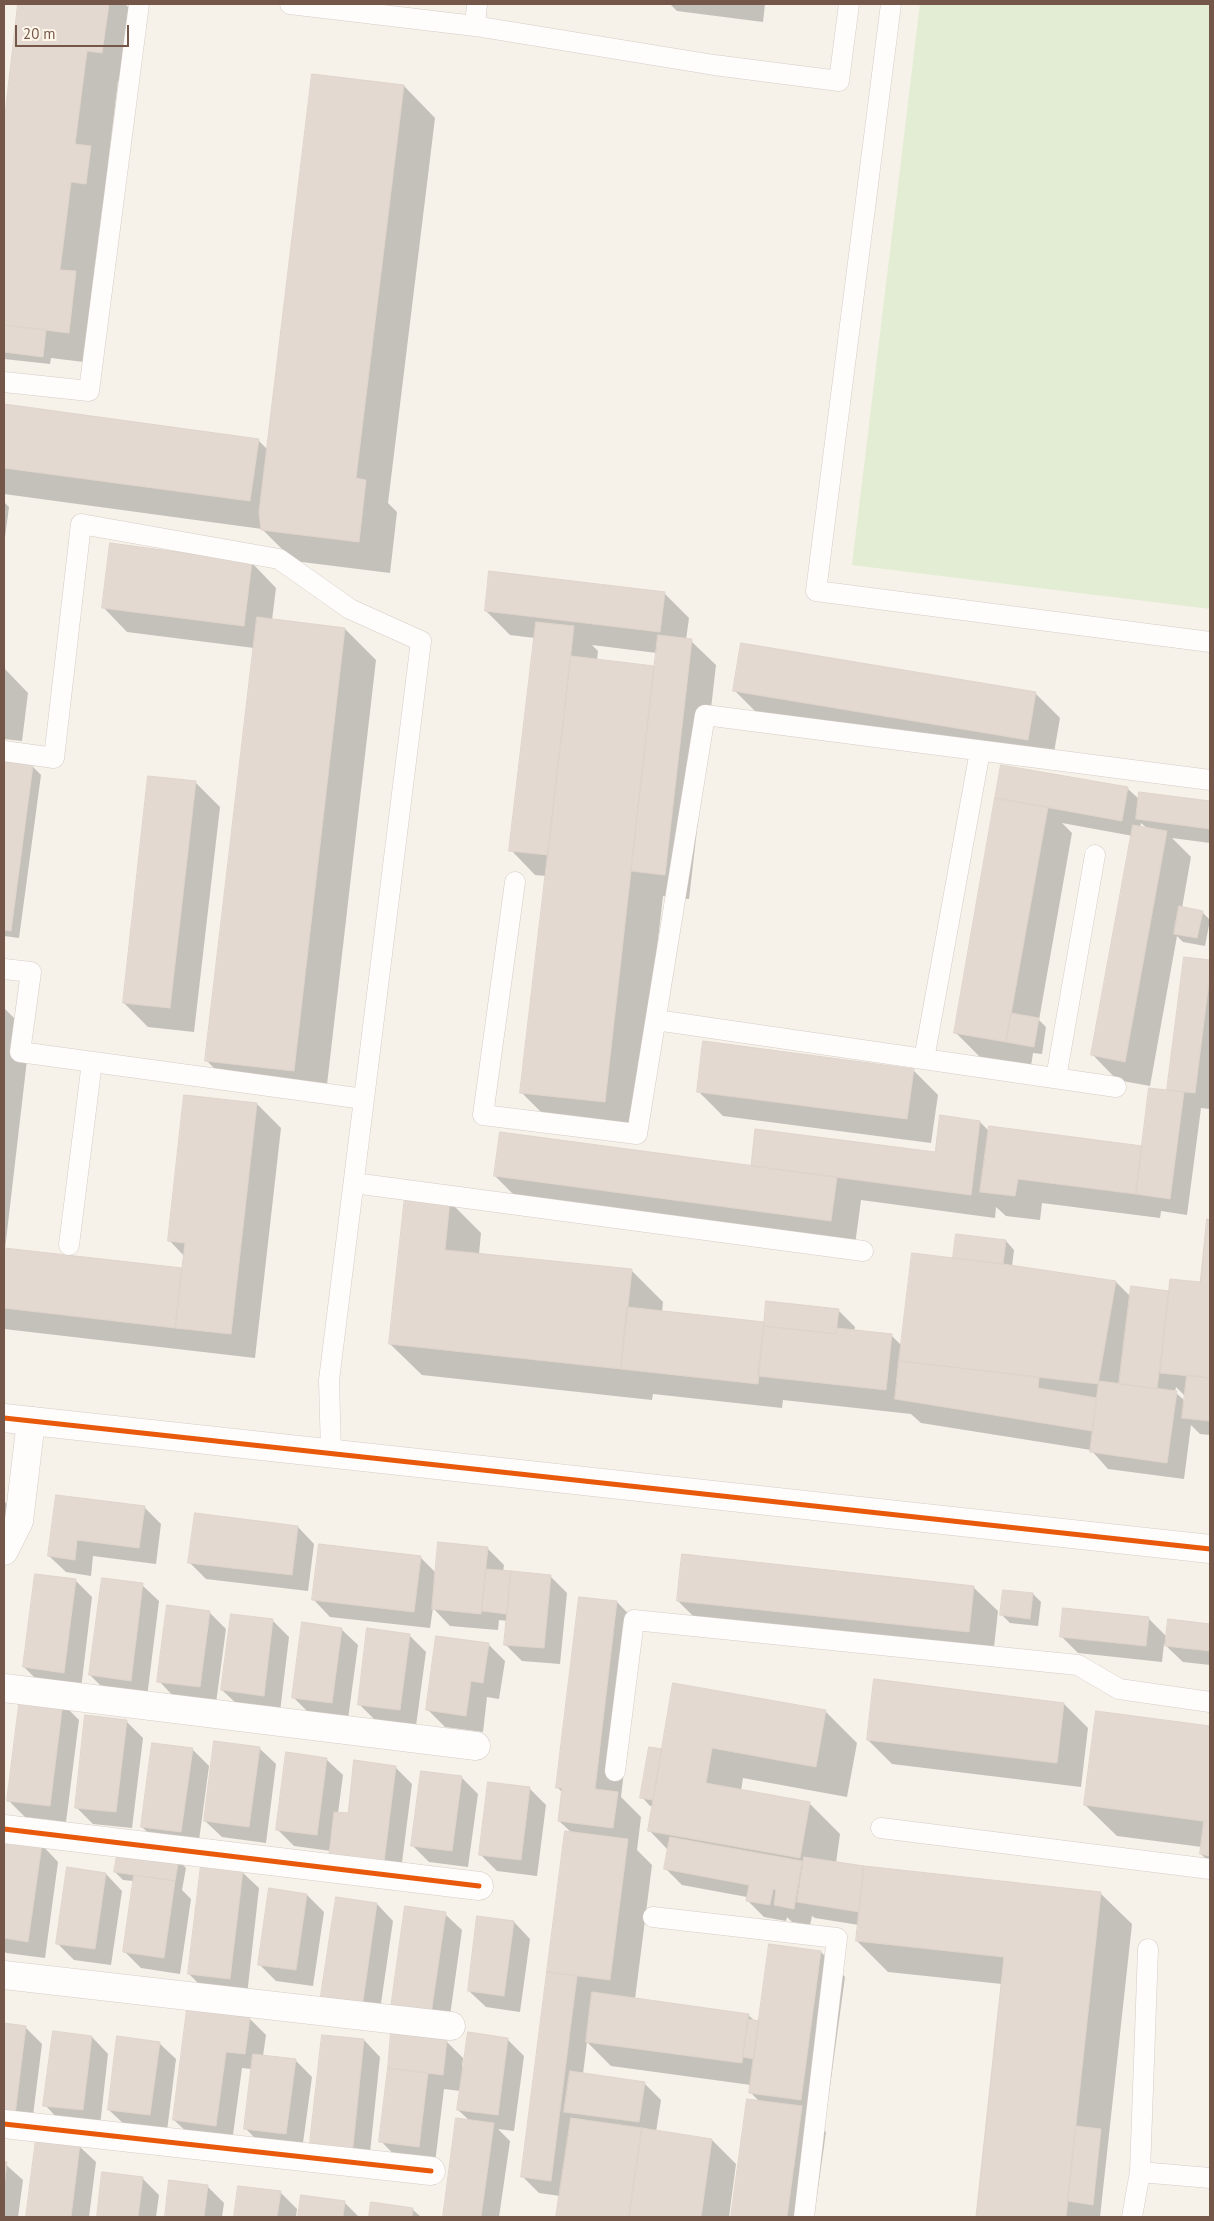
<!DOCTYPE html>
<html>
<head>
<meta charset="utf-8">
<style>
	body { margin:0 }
	#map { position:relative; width:1214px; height:2221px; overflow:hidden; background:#f6f1e9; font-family:"PT Sans",sans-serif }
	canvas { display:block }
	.frame { position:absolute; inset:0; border:5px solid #755749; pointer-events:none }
	.scale { position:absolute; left:15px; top:25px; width:114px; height:22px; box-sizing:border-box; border:2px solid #755749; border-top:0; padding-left:6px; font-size:15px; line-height:18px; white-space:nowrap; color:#755749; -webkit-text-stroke:4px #fff6ea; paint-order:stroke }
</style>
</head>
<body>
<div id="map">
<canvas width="1214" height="2221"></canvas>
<div class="frame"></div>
<div class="scale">20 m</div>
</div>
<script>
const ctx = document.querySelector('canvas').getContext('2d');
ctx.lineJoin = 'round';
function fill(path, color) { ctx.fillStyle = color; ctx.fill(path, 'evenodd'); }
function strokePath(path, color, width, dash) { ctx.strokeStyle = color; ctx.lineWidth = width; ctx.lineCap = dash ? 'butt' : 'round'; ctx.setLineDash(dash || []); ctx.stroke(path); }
fill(new Path2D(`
	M 920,4 L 1210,4 L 1210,609 L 852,565 Z`), '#e3edd4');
fill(new Path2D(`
	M 19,4 L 125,4 L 141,20 L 134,84 L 118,81 L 108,164 L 122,178 L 117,214 L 102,212 L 92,289 L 100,364 L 51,358 L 50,364 L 4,359 L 4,135 Z
	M 670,4 L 765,4 L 763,22 L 677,11 Z
	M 404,86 L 435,118 L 388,503 L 397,512 L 390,573 L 294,561 L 262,529 L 4,494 L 4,406 L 258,440 L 268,450 Z
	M 4,502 L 9,507 L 4,545 Z
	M 252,563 L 276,588 L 272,620 L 345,629 L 376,660 L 325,1102 L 238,1092 L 207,1061 L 254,648 L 127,632 L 103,607 Z
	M 664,593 L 689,618 L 686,640 L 691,641 L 716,665 L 689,899 L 663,896 L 636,1133 L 553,1124 L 522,1093 L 547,876 L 535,875 L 511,850 L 535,638 L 510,635 L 486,611 ZM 592,645 L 657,653 L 655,667 L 597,660 L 598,651 Z
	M 4,668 L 28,693 L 22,741 L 4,739 Z
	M 735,691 L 1036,694 L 1060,718 L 1052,764 L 759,715 Z
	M 4,763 L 33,767 L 41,775 L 19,938 L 4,936 Z
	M 1002,767 L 1128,789 L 1140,800 L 1140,793 L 1210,802 L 1210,843 L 1172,838 L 1191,857 L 1182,908 L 1202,912 L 1210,920 L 1205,946 L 1183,942 L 1177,936 L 1150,1086 L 1117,1080 L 1093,1055 L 1133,836 L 1062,823 L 1072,833 L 1039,1020 L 1046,1027 L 1042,1054 L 1033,1053 L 1031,1066 L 980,1057 L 955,1032 ZM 1141,823 L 1148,829 L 1140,828 Z
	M 195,782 L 220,807 L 194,1032 L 148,1027 L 124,1003 Z
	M 1185,958 L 1210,961 L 1210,1109 L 1201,1108 L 1187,1215 L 1161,1211 L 1160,1218 L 1042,1203 L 1040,1220 L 1006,1216 L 996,1207 L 995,1218 L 861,1200 L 855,1245 L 520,1201 L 495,1176 L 752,1167 L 936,1154 L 980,1122 L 989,1131 L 1143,1147 L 1168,1091 Z
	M 4,1008 L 30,1034 L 5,1249 L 183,1270 L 184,1256 L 169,1240 L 257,1104 L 281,1128 L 255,1358 L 4,1329 Z
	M 913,1070 L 938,1095 L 931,1143 L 723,1116 L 698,1091 Z
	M 450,1202 L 481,1233 L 479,1254 L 631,1270 L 663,1302 L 662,1312 L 765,1323 L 838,1310 L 855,1327 L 854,1331 L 891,1335 L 902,1346 L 954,1260 L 1006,1241 L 1014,1250 L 1012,1266 L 1116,1282 L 1131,1297 L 1170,1292 L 1201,1284 L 1208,1221 L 1210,1221 L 1210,1435 L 1200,1434 L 1191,1425 L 1184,1479 L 1108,1469 L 1091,1450 L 921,1423 L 911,1414 L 783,1400 L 782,1408 L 653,1394 L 652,1400 L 422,1375 L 390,1344 ZM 1176,1387 L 1186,1397 L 1185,1401 L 1175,1392 Z
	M 57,1496 L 144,1507 L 161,1524 L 156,1564 L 93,1556 L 91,1576 L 66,1572 L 49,1556 Z
	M 4,1501 L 12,1509 L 4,1551 Z
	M 298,1527 L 314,1544 L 308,1591 L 206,1579 L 189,1562 Z
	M 487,1548 L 504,1565 L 503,1572 L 550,1576 L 567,1593 L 560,1664 L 522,1661 L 505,1644 L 508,1621 L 499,1620 L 498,1630 L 450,1626 L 433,1608 L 430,1628 L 330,1617 L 314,1600 L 420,1557 L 436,1573 Z
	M 75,1580 L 92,1597 L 81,1689 L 41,1684 L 24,1667 Z
	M 142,1585 L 159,1601 L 147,1697 L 107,1692 L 90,1675 Z
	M 973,1587 L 998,1611 L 993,1656 L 702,1625 L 678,1601 Z
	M 1033,1594 L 1041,1602 L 1038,1626 L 1010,1623 L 1002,1615 Z
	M 617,1602 L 641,1627 L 621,1797 L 641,1817 L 637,1850 L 652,1865 L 635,1999 L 748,2015 L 755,2021 L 760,2022 L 821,1952 L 845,1977 L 825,2123 L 815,2122 L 826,2132 L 814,2217 L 733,2217 L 749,2101 L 760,2102 L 750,2092 L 751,2085 L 611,2066 L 587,2042 L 583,2074 L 644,2083 L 661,2100 L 656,2132 L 712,2140 L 736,2164 L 729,2217 L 557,2217 L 560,2196 L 539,2193 L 523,2177 L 566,1833 L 572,1833 L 559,1821 L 562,1792 L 557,1787 Z
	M 209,1612 L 226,1629 L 216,1703 L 175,1698 L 159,1681 Z
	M 1148,1618 L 1167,1637 L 1169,1621 L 1210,1625 L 1210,1665 L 1183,1662 L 1164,1644 L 1162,1662 L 1078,1653 L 1061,1636 Z
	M 273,1621 L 289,1637 L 280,1712 L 239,1706 L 222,1690 Z
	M 341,1629 L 358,1645 L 348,1719 L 310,1714 L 293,1697 Z
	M 409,1635 L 426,1652 L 416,1726 L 376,1721 L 359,1704 Z
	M 488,1644 L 505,1661 L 499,1699 L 487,1697 L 483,1732 L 445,1727 L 428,1710 Z
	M 62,1703 L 79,1720 L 66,1822 L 25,1817 L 8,1800 Z
	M 1064,1704 L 1088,1728 L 1081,1787 L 892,1764 L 868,1740 Z
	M 826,1712 L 857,1743 L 847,1797 L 743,1778 L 741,1791 L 809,1803 L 840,1834 L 836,1863 L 865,1869 L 1100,1893 L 1132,1924 L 1100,2217 L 977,2217 L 1002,1984 L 888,1972 L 857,1941 L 859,1925 L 815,1918 L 812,1916 L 810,1925 L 792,1922 L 787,1917 L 786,1921 L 764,1917 L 747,1900 L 747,1897 L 682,1885 L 665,1868 L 668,1850 L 649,1830 L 653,1806 L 650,1806 L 642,1797 L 663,1751 Z
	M 1097,1713 L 1210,1728 L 1210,1863 L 1201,1854 L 1202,1847 L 1117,1836 L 1085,1805 Z
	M 126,1721 L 143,1738 L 132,1828 L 93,1824 L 76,1807 Z
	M 259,1748 L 276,1764 L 266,1843 L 222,1837 L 205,1821 Z
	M 192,1749 L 209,1766 L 198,1848 L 159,1843 L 142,1827 Z
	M 326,1759 L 343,1775 L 338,1813 L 349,1814 L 395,1767 L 412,1784 L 399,1886 L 331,1851 L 294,1846 L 278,1830 Z
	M 461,1777 L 478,1794 L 468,1867 L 429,1862 L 412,1845 Z
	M 529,1788 L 546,1805 L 537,1876 L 497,1871 L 480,1854 Z
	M 4,1840 L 42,1845 L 58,1862 L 45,1958 L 6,1953 L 4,1950 Z
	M 178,1860 L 186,1868 L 182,1890 L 191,1899 L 180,1974 L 141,1968 L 124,1951 L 134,1881 L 123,1880 L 115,1872 Z
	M 242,1872 L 259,1888 L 247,1995 L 206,1991 L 189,1974 Z
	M 106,1874 L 122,1891 L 111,1965 L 74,1960 L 57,1943 Z
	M 271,1890 L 307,1895 L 324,1912 L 313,1986 L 276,1981 L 260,1965 Z
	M 377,1904 L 393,1921 L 378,2024 L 338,2018 Z
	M 445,1914 L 462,1930 L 448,2030 L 392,2008 Z
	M 514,1922 L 530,1939 L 520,2012 L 486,2007 L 469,1991 Z
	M 249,2018 L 266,2035 L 263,2056 L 295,2060 L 312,2077 L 302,2150 L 262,2145 L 245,2128 L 252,2069 L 242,2068 L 232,2142 L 191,2136 L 174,2120 Z
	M 4,2024 L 25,2027 L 42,2044 L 30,2139 L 4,2136 Z
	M 92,2037 L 108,2054 L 100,2126 L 61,2122 L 45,2105 Z
	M 507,2039 L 524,2056 L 514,2131 L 498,2129 L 510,2141 L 499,2217 L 444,2217 L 457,2119 L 470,2121 L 458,2110 L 461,2091 L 444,2089 L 435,2163 L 397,2158 L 381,2141 L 446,2041 L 463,2058 L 462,2067 L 464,2068 Z
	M 364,2040 L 380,2057 L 368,2172 L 327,2168 Z
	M 159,2043 L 176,2059 L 167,2131 L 126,2126 L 109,2110 Z
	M 37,2141 L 79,2146 L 96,2162 L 89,2217 L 28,2217 Z
	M 4,2163 L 23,2180 L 18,2217 L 4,2217 Z
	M 103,2173 L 142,2178 L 159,2195 L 156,2217 L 98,2217 Z
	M 170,2181 L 207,2186 L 224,2203 L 222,2217 L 166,2217 Z
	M 239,2187 L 280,2192 L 297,2209 L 296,2217 L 236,2217 Z
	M 302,2197 L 344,2202 L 359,2217 L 300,2217 Z
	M 372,2204 L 412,2209 L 421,2217 L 370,2217 Z`), '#0003');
const building = new Path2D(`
	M 18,4 L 109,4 L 102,53 L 87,51 L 75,144 L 91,146 L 86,184 L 71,182 L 60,270 L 76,271 L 69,333 L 4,325 L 4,124 Z
	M 312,74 L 404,85 L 356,478 L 366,480 L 359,542 L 261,530 L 259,513 Z
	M 4,325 L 46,330 L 43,357 L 4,352 Z
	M 4,404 L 259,439 L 250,501 L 4,468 Z
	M 110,543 L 252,562 L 244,626 L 102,608 Z
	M 489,571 L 665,592 L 660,632 L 485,611 Z
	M 257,617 L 345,628 L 294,1071 L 205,1061 Z
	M 536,622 L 574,626 L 548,855 L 509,851 Z
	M 658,635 L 692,639 L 665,875 L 631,871 Z
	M 741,643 L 1036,692 L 1028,740 L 733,691 Z
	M 571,656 L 654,666 L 605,1102 L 520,1093 Z
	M 4,762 L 33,765 L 11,931 L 4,930 Z
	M 1001,765 L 1128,787 L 1122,821 L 995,798 Z
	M 148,776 L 196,781 L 170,1008 L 123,1003 Z
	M 1139,792 L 1210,801 L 1210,829 L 1136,819 Z
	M 995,798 L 1048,807 L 1006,1042 L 954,1033 Z
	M 1133,825 L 1167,831 L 1125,1062 L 1091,1055 Z
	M 1179,906 L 1203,911 L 1197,938 L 1174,934 Z
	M 1184,957 L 1210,960 L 1210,974 L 1195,1093 L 1167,1090 Z
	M 1011,1013 L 1039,1018 L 1034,1047 L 1006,1042 Z
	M 703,1041 L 914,1069 L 907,1119 L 697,1092 Z
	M 1149,1088 L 1184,1092 L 1170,1199 L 1136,1194 Z
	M 184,1095 L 257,1103 L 231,1334 L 175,1328 L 185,1243 L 168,1241 Z
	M 940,1115 L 980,1121 L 971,1195 L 751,1166 L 755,1129 L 935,1152 Z
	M 989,1126 L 1142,1146 L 1136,1194 L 1018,1179 L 1015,1196 L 980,1192 Z
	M 500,1132 L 837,1177 L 831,1221 L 494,1176 Z
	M 405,1196 L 450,1200 L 445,1250 L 632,1269 L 621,1369 L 389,1344 Z
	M 1207,1219 L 1210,1220 L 1210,1378 L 1160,1373 L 1170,1279 L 1200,1282 Z
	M 956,1234 L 1006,1240 L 1003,1264 L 953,1258 Z
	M 4,1248 L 182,1268 L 175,1328 L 4,1308 Z
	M 912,1253 L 1003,1264 L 1116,1281 L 1098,1384 L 899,1361 Z
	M 1131,1286 L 1169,1291 L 1157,1389 L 1119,1384 Z
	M 766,1301 L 839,1309 L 836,1334 L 764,1326 Z
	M 627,1307 L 764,1322 L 758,1384 L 621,1369 Z
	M 764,1326 L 836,1334 L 837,1328 L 892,1334 L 886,1390 L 758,1376 Z
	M 899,1361 L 1039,1377 L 1038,1388 L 1097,1398 L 1092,1431 L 895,1399 Z
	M 1187,1375 L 1210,1378 L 1210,1421 L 1182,1418 Z
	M 1099,1381 L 1177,1391 L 1167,1463 L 1090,1452 Z
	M 56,1495 L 145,1506 L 139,1548 L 77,1540 L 75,1560 L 48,1556 Z
	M 195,1513 L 298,1526 L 292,1575 L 188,1563 Z
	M 438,1542 L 488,1547 L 481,1614 L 432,1609 Z
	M 319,1544 L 421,1556 L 414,1612 L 312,1600 Z
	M 682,1554 L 974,1586 L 969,1632 L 677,1601 Z
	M 486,1569 L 511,1571 L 507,1614 L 482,1611 Z
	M 511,1571 L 551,1575 L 544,1648 L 504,1645 Z
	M 35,1574 L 76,1579 L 64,1673 L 23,1667 Z
	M 102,1578 L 143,1583 L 131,1681 L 89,1675 Z
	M 1003,1590 L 1033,1593 L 1030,1619 L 1000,1615 Z
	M 579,1597 L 617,1601 L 595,1789 L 618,1792 L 613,1828 L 558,1821 L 562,1788 L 556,1788 Z
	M 167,1605 L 210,1611 L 200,1687 L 157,1682 Z
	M 1063,1608 L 1149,1617 L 1146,1646 L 1060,1637 Z
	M 231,1614 L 273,1619 L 264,1696 L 221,1690 Z
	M 1168,1619 L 1210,1624 L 1210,1651 L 1165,1646 Z
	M 302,1622 L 342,1628 L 332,1703 L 292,1698 Z
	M 367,1628 L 410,1634 L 400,1710 L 358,1705 Z
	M 436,1636 L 489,1643 L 483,1683 L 471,1681 L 466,1716 L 426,1710 Z
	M 874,1679 L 1064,1703 L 1057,1763 L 867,1740 Z
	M 673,1683 L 826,1710 L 816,1767 L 712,1748 L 706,1783 L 810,1802 L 800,1858 L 648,1831 Z
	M 20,1697 L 63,1702 L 50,1806 L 7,1801 Z
	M 1096,1711 L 1210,1726 L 1210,1822 L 1084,1805 Z
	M 85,1715 L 127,1720 L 116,1812 L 75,1808 Z
	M 214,1741 L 260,1747 L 249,1827 L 204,1821 Z
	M 152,1743 L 193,1748 L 181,1832 L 141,1827 Z
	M 649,1747 L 662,1749 L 653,1800 L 640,1798 Z
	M 286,1752 L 327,1758 L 317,1835 L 276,1830 Z
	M 354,1760 L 396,1766 L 383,1870 L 328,1863 L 334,1812 L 348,1813 Z
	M 421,1771 L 462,1776 L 452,1851 L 411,1846 Z
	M 488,1782 L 530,1787 L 521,1860 L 479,1855 Z
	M 1204,1821 L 1210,1822 L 1210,1856 L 1200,1854 Z
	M 565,1831 L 628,1839 L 610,1980 L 547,1972 Z
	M 670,1837 L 802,1861 L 794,1909 L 774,1905 L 776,1890 L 773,1889 L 770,1905 L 746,1901 L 749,1885 L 664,1869 Z
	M 4,1838 L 42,1844 L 28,1942 L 4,1938 Z
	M 118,1850 L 179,1859 L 175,1881 L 114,1872 Z
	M 804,1857 L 864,1866 L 859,1912 L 797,1902 Z
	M 201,1865 L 243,1870 L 230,1979 L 188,1974 Z
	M 864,1866 L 1101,1892 L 1066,2217 L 976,2217 L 1004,1957 L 856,1941 Z
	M 67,1867 L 106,1873 L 95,1949 L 56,1944 Z
	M 134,1875 L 175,1881 L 164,1958 L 123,1952 Z
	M 269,1888 L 307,1894 L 296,1970 L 258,1965 Z
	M 336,1897 L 377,1903 L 362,2008 L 320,2002 Z
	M 405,1906 L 446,1912 L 431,2014 L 391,2008 Z
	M 477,1916 L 514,1921 L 504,1996 L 468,1991 Z
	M 769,1944 L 821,1951 L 801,2100 L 749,2093 Z
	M 547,1972 L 577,1976 L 551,2181 L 521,2177 Z
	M 592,1992 L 749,2014 L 742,2063 L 586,2042 Z
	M 187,2009 L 250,2017 L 245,2054 L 226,2052 L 216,2126 L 173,2120 Z
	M 748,2019 L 759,2021 L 754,2059 L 743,2057 Z
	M 4,2023 L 26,2026 L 14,2123 L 4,2122 Z
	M 53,2031 L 92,2036 L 83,2110 L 43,2106 Z
	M 468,2032 L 508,2038 L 498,2115 L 457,2110 Z
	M 391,2033 L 447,2040 L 443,2075 L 388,2068 Z
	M 322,2035 L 364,2039 L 352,2156 L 309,2152 Z
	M 117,2036 L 160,2042 L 150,2115 L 108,2110 Z
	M 253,2054 L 296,2059 L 286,2134 L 244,2129 Z
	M 388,2068 L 428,2073 L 419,2147 L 379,2142 Z
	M 570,2071 L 645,2082 L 639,2122 L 564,2112 Z
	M 747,2099 L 802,2106 L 787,2217 L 731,2217 Z
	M 456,2118 L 494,2123 L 481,2217 L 443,2217 Z
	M 571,2118 L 642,2128 L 629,2217 L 556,2217 Z
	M 1076,2126 L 1101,2129 L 1093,2205 L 1068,2201 Z
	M 642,2128 L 712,2139 L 701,2217 L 629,2217 Z
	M 36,2139 L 80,2144 L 71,2217 L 26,2217 Z
	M 4,2161 L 7,2162 L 4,2187 Z
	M 102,2172 L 143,2177 L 138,2217 L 97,2217 Z
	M 169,2180 L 208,2185 L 204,2217 L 165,2217 Z
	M 238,2186 L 281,2191 L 277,2217 L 234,2217 Z
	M 301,2195 L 345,2201 L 343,2217 L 298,2217 Z
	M 371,2202 L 413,2208 L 412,2217 L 369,2217 Z`);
fill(building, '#e3d9d1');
strokePath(building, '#dfd4cb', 1);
const lane = new Path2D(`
	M 290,4 L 475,26 L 714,65 L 839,81 L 849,4
	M 891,4 L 816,591 L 1210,642
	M 475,26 L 477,4
	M 4,382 L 89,391 L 139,4
	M 4,751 L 54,758 L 81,524 L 279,559 L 350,609 L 421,641 L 329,1380 L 331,1453
	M 515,882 L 483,1115 L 637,1134 L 705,715 L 1210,780
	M 4,969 L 31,972 L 20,1052 L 364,1099
	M 656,1020 L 1116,1087
	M 924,1059 L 980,751
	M 1056,1078 L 1095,855
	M 354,1183 L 863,1251
	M 69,1245 L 92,1062
	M 615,1771 L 634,1620 L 1078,1665 L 1119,1689 L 1210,1702
	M 881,1828 L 1210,1869
	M 653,1917 L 837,1938 L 804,2217
	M 1140,2172 L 1210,2178
	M 1132,2217 L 1140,2172 L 1148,1949`);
const street = new Path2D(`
	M 4,1551 L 19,1521 L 31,1421
	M 4,1688 L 476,1746
	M 4,1829 L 479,1886
	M 4,1975 L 451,2026
	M 4,2124 L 431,2171`);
const secondary = new Path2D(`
	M 4,1418 L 1210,1549`);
strokePath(lane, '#d5ccc6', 21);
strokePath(street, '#d5ccc6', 29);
strokePath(secondary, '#d6ccc6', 29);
strokePath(lane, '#fefdfc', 20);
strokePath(street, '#fefdfc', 28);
strokePath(secondary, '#fefdfc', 28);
strokePath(new Path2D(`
	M 4,1418 L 1210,1549
	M 4,1829 L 479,1886
	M 4,2124 L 431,2171`), '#e8590c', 5);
</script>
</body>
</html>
